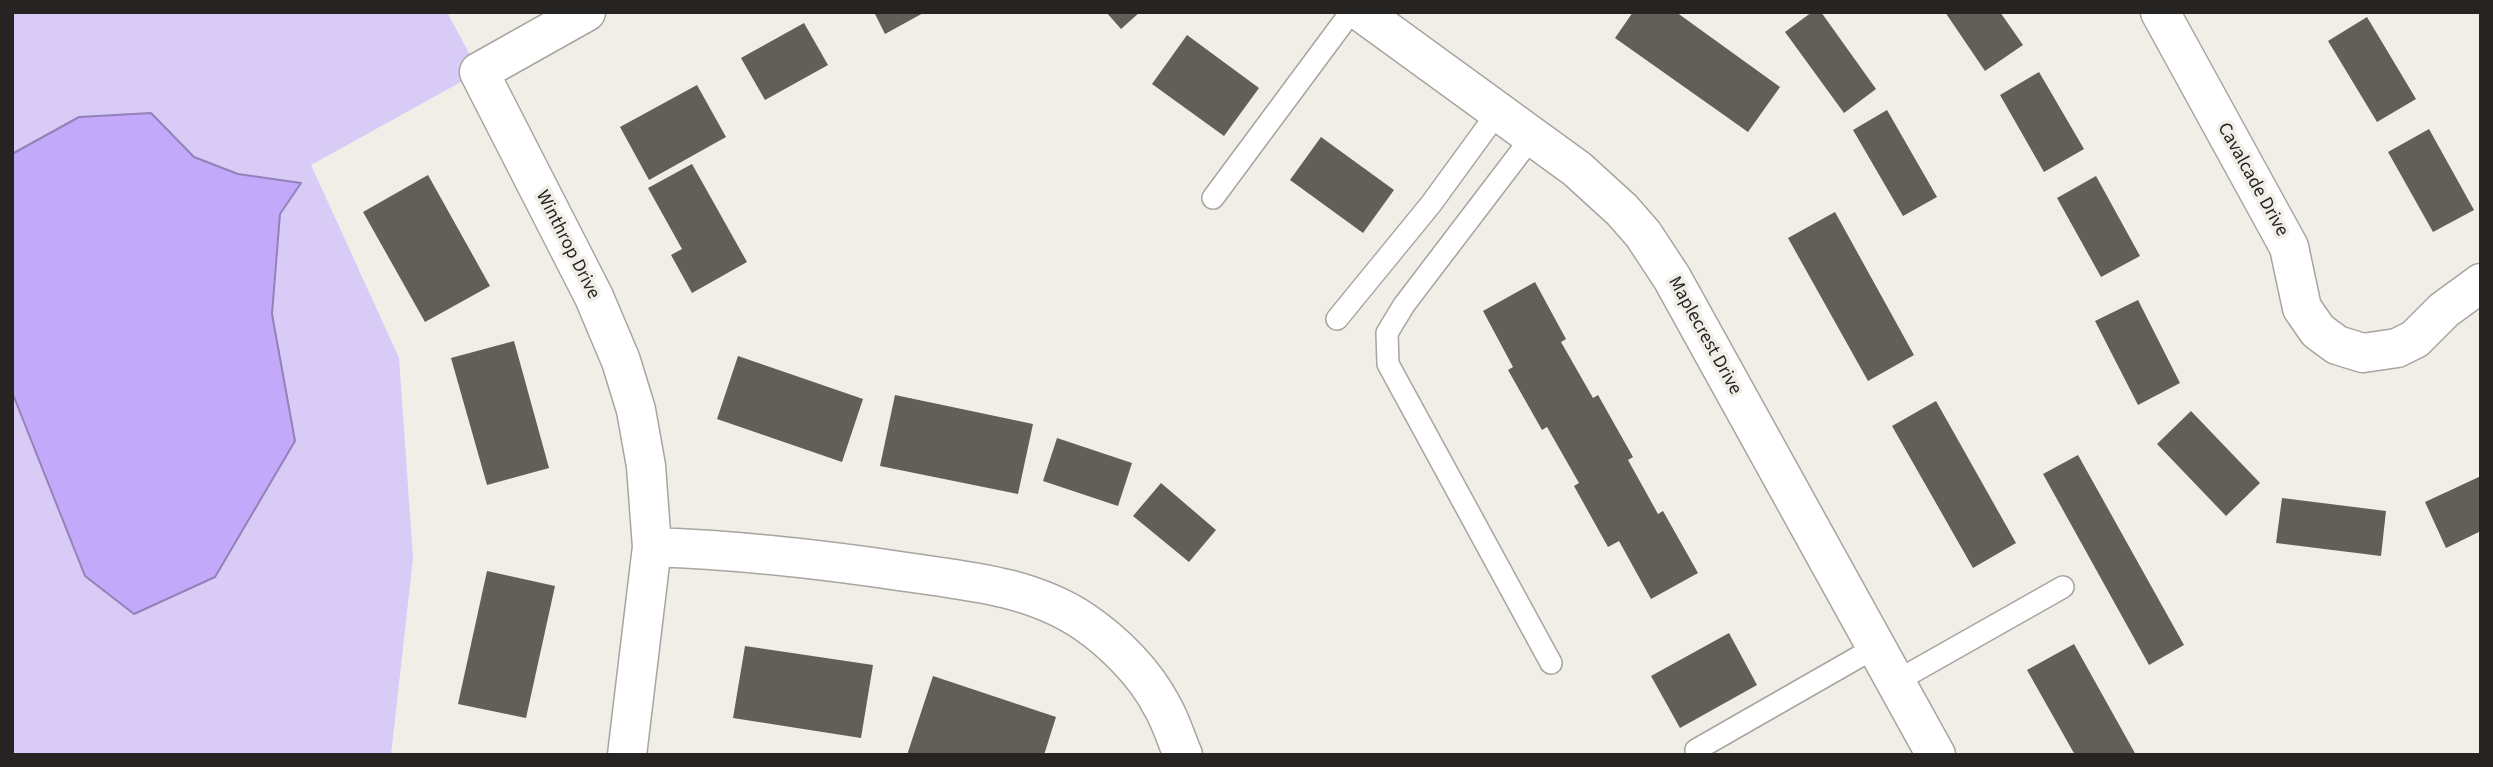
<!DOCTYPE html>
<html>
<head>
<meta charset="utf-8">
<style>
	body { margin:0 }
	#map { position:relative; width:2493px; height:767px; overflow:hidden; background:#f1ede7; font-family:"Source Sans 3",sans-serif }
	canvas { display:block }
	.frame { position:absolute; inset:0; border:14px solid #252422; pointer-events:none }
</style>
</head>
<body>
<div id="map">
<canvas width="2493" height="767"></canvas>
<div class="frame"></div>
</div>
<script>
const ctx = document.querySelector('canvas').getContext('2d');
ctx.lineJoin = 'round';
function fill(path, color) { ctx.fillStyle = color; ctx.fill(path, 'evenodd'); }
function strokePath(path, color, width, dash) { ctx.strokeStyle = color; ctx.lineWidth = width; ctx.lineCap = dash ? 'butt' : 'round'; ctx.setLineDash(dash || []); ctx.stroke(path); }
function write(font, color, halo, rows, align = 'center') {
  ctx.font = font + ' "Source Sans 3",sans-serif'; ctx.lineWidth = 7; ctx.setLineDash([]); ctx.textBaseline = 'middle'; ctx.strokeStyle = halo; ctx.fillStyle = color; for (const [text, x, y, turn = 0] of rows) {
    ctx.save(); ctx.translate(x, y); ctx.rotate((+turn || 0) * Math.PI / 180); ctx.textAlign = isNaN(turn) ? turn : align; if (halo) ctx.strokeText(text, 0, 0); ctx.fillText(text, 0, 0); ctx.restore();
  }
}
fill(new Path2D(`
	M 12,12 L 447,12 L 479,72 L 311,165 L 399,358 L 413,558 L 391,755 L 12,755 L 12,392 L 85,576 L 295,441 L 272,314 L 280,214 L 301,184 L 238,174 L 194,157 L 151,113 L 79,117 L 12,154 Z`), '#d8ccf7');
const water = new Path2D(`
	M 151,113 L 194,157 L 238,174 L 301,183 L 280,214 L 272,314 L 295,441 L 215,577 L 134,614 L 85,576 L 12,392 L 12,154 L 79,117 Z`);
fill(water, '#c2a9f9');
strokePath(water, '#9381b8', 2);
fill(new Path2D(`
	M 874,12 L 925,12 L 885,34 Z
	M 1106,12 L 1140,12 L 1121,29 Z
	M 1633,12 L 1676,12 L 1780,87 L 1748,132 L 1615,38 Z
	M 1812,12 L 1821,12 L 1876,89 L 1844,113 L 1785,32 Z
	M 1945,12 L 2000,12 L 2023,45 L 1985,71 Z
	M 2367,17 L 2416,99 L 2377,122 L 2328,41 Z
	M 804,23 L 828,65 L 765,100 L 741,58 Z
	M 1187,35 L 1259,88 L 1224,136 L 1152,84 Z
	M 2039,72 L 2084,149 L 2044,172 L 2000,95 Z
	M 697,85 L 726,137 L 649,180 L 620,127 Z
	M 1887,110 L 1937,197 L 1903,216 L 1853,130 Z
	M 2429,129 L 2474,210 L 2433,232 L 2388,152 Z
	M 1321,137 L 1394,190 L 1363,233 L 1290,180 Z
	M 692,164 L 747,262 L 692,293 L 671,255 L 682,249 L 648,188 Z
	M 428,175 L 490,286 L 425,322 L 363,212 Z
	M 2096,176 L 2140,256 L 2101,277 L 2057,198 Z
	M 1835,212 L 1914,355 L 1868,381 L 1788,238 Z
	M 1535,282 L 1566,339 L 1561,342 L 1593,398 L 1598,395 L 1633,457 L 1628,460 L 1658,514 L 1663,511 L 1698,573 L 1651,599 L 1619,541 L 1608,547 L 1574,486 L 1579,483 L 1547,427 L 1542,430 L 1508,370 L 1513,367 L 1483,311 Z
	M 2138,300 L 2180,383 L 2138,405 L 2095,321 Z
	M 514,341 L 549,468 L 487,485 L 451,358 Z
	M 738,356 L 863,399 L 842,462 L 717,419 Z
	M 895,395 L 1033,424 L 1018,494 L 880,466 Z
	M 1936,401 L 2016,543 L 1973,568 L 1892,426 Z
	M 2191,411 L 2260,483 L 2226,516 L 2157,444 Z
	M 1057,438 L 1132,463 L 1118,506 L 1043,481 Z
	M 2078,455 L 2184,645 L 2149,665 L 2043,474 Z
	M 2481,476 L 2481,531 L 2446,548 L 2425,502 Z
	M 1161,483 L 1216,530 L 1189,562 L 1133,516 Z
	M 2282,498 L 2386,511 L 2381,556 L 2276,543 Z
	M 487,571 L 555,586 L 526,718 L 458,704 Z
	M 1729,633 L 1757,685 L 1680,728 L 1651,676 Z
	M 2074,644 L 2136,755 L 2075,755 L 2027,670 Z
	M 745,646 L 873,665 L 861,738 L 733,718 Z
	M 933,676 L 1056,717 L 1044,755 L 907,755 Z`), '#625e59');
const service = new Path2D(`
	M 1532,137 L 1404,305 L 1387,333 L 1388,364 L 1551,663
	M 1213,198 L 1351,12
	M 1337,319 L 1431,204 L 1498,112
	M 1895,682 L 2063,587
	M 1699,755 L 1696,750 L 1876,647`);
const minor = new Path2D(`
	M 586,12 L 479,72 L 594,297 L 621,361 L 636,410 L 646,466 L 652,547 L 627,755
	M 1361,12 L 1577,169 L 1622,210 L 1643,234 L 1672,278 L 1936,755
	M 2160,12 L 2289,247 L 2302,308 L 2318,331 L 2337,345 L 2363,353 L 2397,348 L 2415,339 L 2444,310 L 2481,283
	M 652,547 C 739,550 820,559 906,572 C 968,581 1030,586 1083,621 C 1114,642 1145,673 1162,706 C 1171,721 1176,739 1183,755`);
strokePath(service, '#a8a49f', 24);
strokePath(minor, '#a8a49f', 41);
strokePath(service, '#fff', 21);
strokePath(minor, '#fff', 38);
write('19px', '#252422', '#f1ede7', [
	["Cavalcade Drive",2252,180,61],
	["Winthrop Drive",567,245,63],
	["Maplecrest Drive",1704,336,61]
]);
</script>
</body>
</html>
